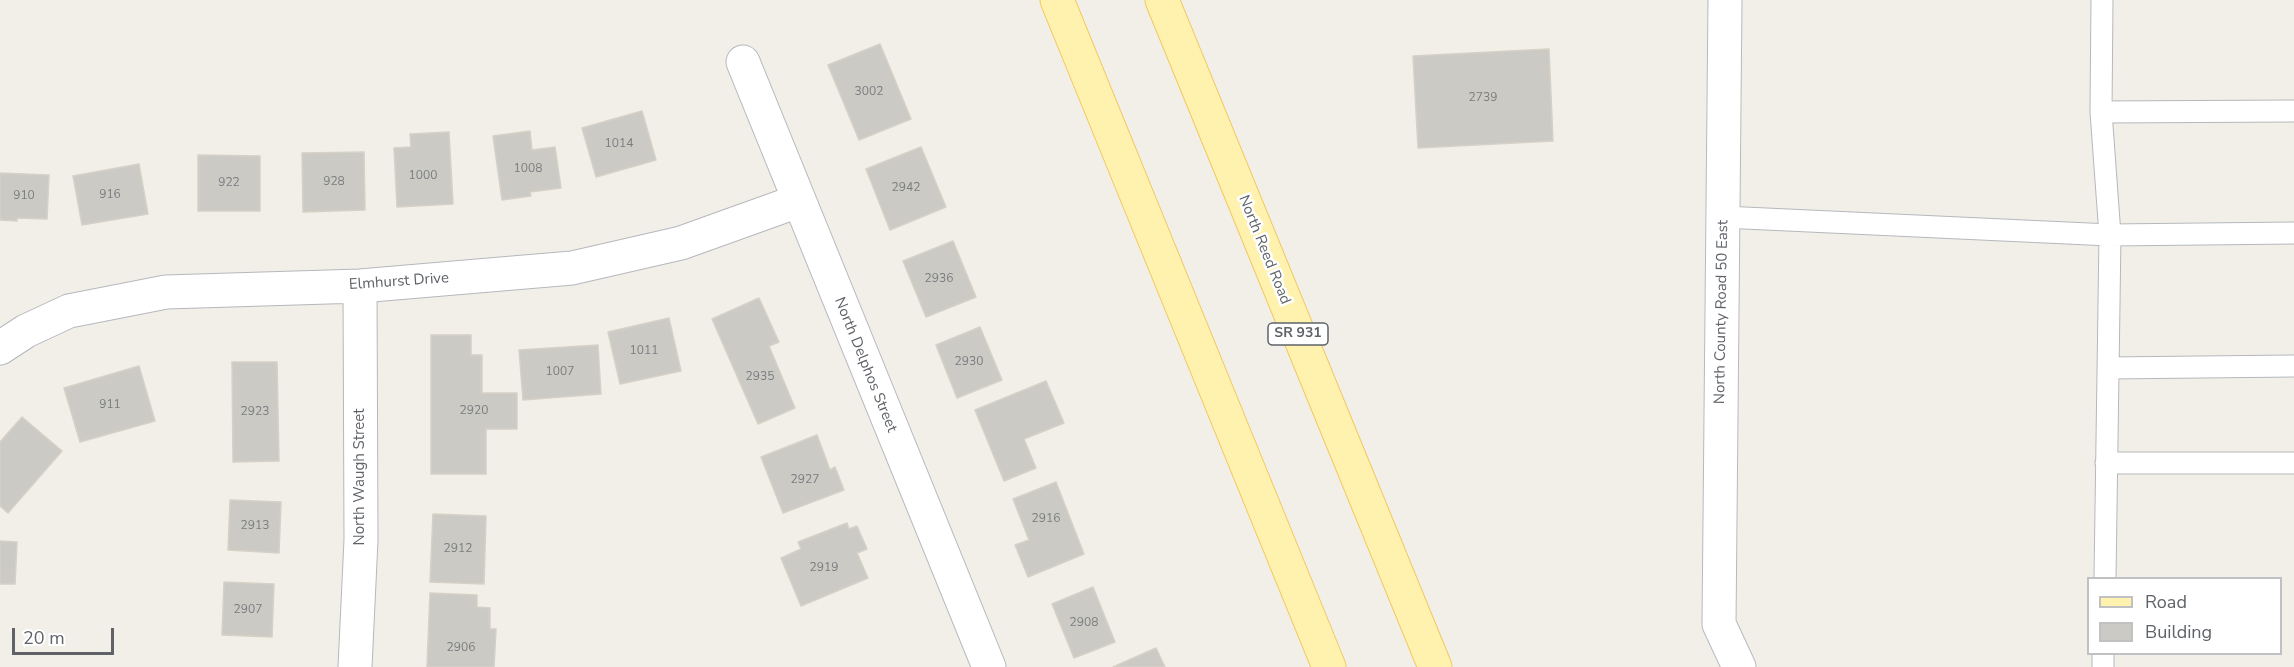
<!DOCTYPE html>
<html>
<head>
<meta charset="utf-8">
<style>
	body { margin:0 }
	#map { position:relative; width:2294px; height:667px; overflow:hidden; background:#f1efe8; font-family:"Nunito Sans",sans-serif }
	canvas { display:block }
	.legend { position:absolute; left:2087px; top:577px; width:195px; height:78px; box-sizing:border-box; background:#fff; border:2px solid #bfc1c3; margin:0; padding:8px 10px; list-style:none; font-size:18px; color:#5f6368 }
	.legend li { display:flex; align-items:center; gap:12px; height:30px }
	.legend b { width:30px; border:2px solid #bfc1c3 }
	.scale { position:absolute; left:12px; top:628px; width:102px; height:27px; box-sizing:border-box; border:3px solid #5f6368; border-top:0; padding-left:8px; font-size:18px; line-height:21px; white-space:nowrap; color:#5f6368; -webkit-text-stroke:4px #fff; paint-order:stroke }
</style>
</head>
<body>
<div id="map">
<canvas width="2294" height="667"></canvas>
<ul class="legend">
<li><b style="height:8px;background:#fff2af"></b>Road</li>
<li><b style="height:16px;background:#cccac5"></b>Building</li>
</ul>
<div class="scale">20 m</div>
</div>
<script>
const ctx = document.querySelector('canvas').getContext('2d');
ctx.lineJoin = 'round';
function fill(path, color) { ctx.fillStyle = color; ctx.fill(path, 'evenodd'); }
function strokePath(path, color, width, dash) { ctx.strokeStyle = color; ctx.lineWidth = width; ctx.lineCap = dash ? 'butt' : 'round'; ctx.setLineDash(dash || []); ctx.stroke(path); }
function write(font, color, halo, rows, align = 'center') {
  ctx.font = font + ' "Nunito Sans",sans-serif'; ctx.lineWidth = 5; ctx.setLineDash([]); ctx.textBaseline = 'middle'; ctx.strokeStyle = halo; ctx.fillStyle = color; for (const [text, x, y, turn = 0] of rows) {
    ctx.save(); ctx.translate(x, y); ctx.rotate((+turn || 0) * Math.PI / 180); ctx.textAlign = isNaN(turn) ? turn : align; if (halo) ctx.strokeText(text, 0, 0); ctx.fillText(text, 0, 0); ctx.restore();
  }
}
const building = new Path2D(`
	M 880,44 L 911,119 L 859,140 L 828,65 Z
	M 1549,49 L 1553,141 L 1418,148 L 1413,56 Z
	M 642,111 L 656,160 L 596,177 L 582,128 Z
	M 530,131 L 532,150 L 555,147 L 561,188 L 530,192 L 531,196 L 502,200 L 493,136 Z
	M 449,132 L 453,204 L 397,207 L 394,148 L 411,147 L 410,134 Z
	M 921,147 L 946,207 L 890,230 L 866,169 Z
	M 364,152 L 365,210 L 303,212 L 302,153 Z
	M 198,155 L 260,156 L 260,211 L 198,211 Z
	M 139,164 L 148,214 L 82,225 L 73,176 Z
	M 0,173 L 49,175 L 47,219 L 17,218 L 17,221 L 0,220 Z
	M 953,241 L 976,297 L 926,317 L 903,261 Z
	M 759,298 L 779,342 L 769,346 L 795,408 L 758,424 L 712,319 Z
	M 669,318 L 681,371 L 620,384 L 608,332 Z
	M 980,327 L 1002,380 L 957,398 L 936,345 Z
	M 431,335 L 471,335 L 471,355 L 482,355 L 482,393 L 517,393 L 517,429 L 486,429 L 486,474 L 431,474 Z
	M 598,345 L 601,394 L 523,400 L 519,350 Z
	M 232,362 L 277,362 L 279,461 L 233,462 Z
	M 139,366 L 155,421 L 80,442 L 64,388 Z
	M 1046,381 L 1064,423 L 1024,439 L 1036,468 L 1004,481 L 975,410 Z
	M 22,417 L 62,451 L 8,513 L 0,506 L 0,442 Z
	M 817,435 L 830,470 L 835,467 L 844,490 L 783,513 L 761,457 Z
	M 1056,482 L 1084,554 L 1028,577 L 1015,545 L 1029,540 L 1013,499 Z
	M 230,500 L 281,502 L 279,553 L 228,550 Z
	M 433,514 L 486,516 L 484,584 L 430,582 Z
	M 847,523 L 849,529 L 857,526 L 867,549 L 857,553 L 868,578 L 801,606 L 781,558 L 801,549 L 798,542 Z
	M 0,541 L 17,542 L 15,584 L 0,584 Z
	M 224,582 L 274,584 L 272,637 L 222,635 Z
	M 1093,587 L 1115,642 L 1074,658 L 1052,604 Z
	M 430,593 L 477,595 L 477,607 L 490,608 L 490,629 L 496,629 L 494,667 L 427,667 Z
	M 1156,648 L 1165,667 L 1113,667 Z`);
fill(building, '#cccac5');
strokePath(building, '#d6d1c6', 1.5);
const lane = new Path2D(`
	M 2102,0 L 2101,112 L 2110,235 L 2105,578
	M 2101,112 L 2294,111
	M 1723,217 L 2110,235 L 2294,233
	M 2108,368 L 2294,366
	M 2106,463 L 2294,463
	M 2103,667 L 2103,654`);
const street = new Path2D(`
	M 743,62 L 989,667
	M 0,348 L 26,331 L 69,311 L 166,292 L 360,286 L 572,268 L 681,243 L 798,201
	M 355,667 L 361,540 L 360,286`);
const secondary = new Path2D(`
	M 1725,0 L 1719,624 L 1739,667`);
const primary = new Path2D(`
	M 1057,0 L 1329,667
	M 1162,0 L 1435,667`);
strokePath(lane, '#b5b8bc', 23);
strokePath(street, '#b5b8bc', 35);
strokePath(secondary, '#b6babf', 35);
strokePath(primary, '#f2c960', 35);
strokePath(lane, '#fff', 21);
strokePath(street, '#fff', 33);
strokePath(secondary, '#fff', 33);
strokePath(primary, '#fff2af', 33);
write('12px', '#7a7d7f', null, [
	["3002",869,92],
	["2739",1483,98],
	["1014",619,144],
	["1008",528,169],
	["1000",423,176],
	["928",334,182],
	["922",229,183],
	["2942",906,188],
	["916",110,195],
	["910",24,196],
	["2936",939,279],
	["1011",644,351],
	["2930",969,362],
	["1007",560,372],
	["2935",760,377],
	["911",110,405],
	["2920",474,411],
	["2923",255,412],
	["2927",805,480],
	["2916",1046,519],
	["2913",255,526],
	["2912",458,549],
	["2919",824,568],
	["2907",248,610],
	["2908",1084,623],
	["2906",461,648]
]);
for (const [x, y, w] of [
	[1298,334,60]
]) { const box = new Path2D(); box.roundRect(x - w / 2, y - 11, w, 22, 4.5); ctx.fillStyle = '#fff'; ctx.fill(box); strokePath(box, '#5f6368', 1.5); }
write('bold 14px', '#5f6368', null, [
	["SR 931",1298,334]
]);
write('15px', '#5f6368', '#fff', [
	["North Reed Road",1264,250,68],
	["Elmhurst Drive",399,282,-4],
	["North County Road 50 East",1722,312,-89],
	["North Delphos Street",865,365,68],
	["North Waugh Street",360,477,-90]
]);
</script>
</body>
</html>
